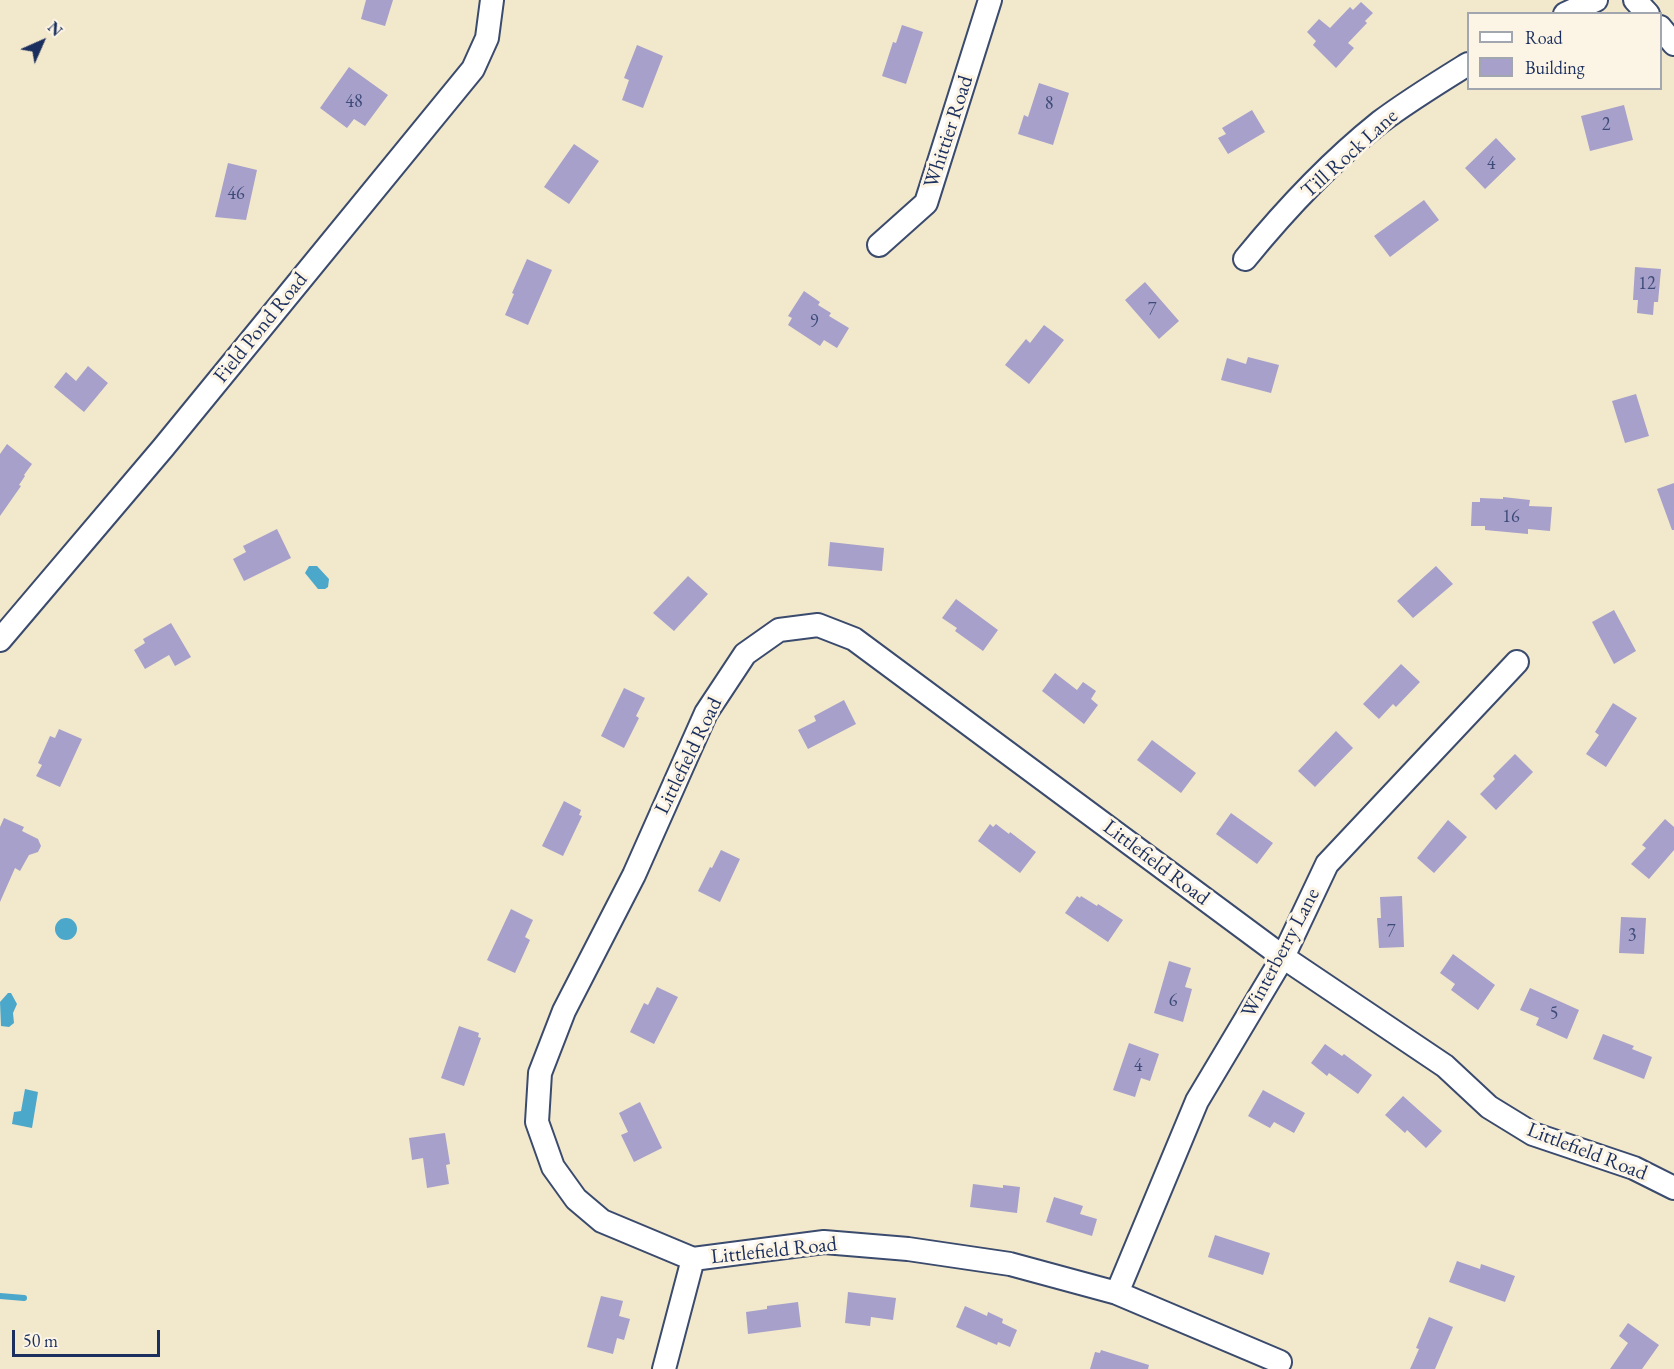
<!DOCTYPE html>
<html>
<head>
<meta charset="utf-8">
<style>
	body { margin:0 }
	#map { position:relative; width:1674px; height:1369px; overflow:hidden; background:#f2e8cc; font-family:"EB Garamond",serif }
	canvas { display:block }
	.legend { position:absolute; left:1467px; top:12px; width:195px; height:78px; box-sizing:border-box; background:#fcf5e5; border:2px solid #a2a6af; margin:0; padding:8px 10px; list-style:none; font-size:18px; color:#1b2f5e }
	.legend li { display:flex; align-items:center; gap:12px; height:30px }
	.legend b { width:30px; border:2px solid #a2a6af }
	.north { position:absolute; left:12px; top:12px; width:60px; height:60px; -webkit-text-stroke:4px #fcf5e5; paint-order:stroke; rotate:45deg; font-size:16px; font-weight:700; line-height:24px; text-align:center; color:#1b2f5e }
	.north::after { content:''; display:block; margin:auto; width:21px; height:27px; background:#1b2f5e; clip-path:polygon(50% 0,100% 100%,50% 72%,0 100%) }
	.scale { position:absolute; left:12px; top:1330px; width:148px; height:27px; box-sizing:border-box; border:3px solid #1b2f5e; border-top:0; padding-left:8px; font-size:18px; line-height:21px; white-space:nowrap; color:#1b2f5e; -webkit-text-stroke:4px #fcf5e5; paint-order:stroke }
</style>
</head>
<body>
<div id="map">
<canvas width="1674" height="1369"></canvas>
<ul class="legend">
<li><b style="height:8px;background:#fff"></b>Road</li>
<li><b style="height:16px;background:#a6a0ca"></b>Building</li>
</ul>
<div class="north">N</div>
<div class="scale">50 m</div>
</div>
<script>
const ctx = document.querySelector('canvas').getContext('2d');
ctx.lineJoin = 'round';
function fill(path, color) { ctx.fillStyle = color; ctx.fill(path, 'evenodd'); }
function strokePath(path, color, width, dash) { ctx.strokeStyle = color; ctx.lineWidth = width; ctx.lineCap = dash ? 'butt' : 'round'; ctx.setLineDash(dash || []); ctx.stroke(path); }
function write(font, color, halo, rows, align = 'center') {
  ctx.font = font + ' "EB Garamond",serif'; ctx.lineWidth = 6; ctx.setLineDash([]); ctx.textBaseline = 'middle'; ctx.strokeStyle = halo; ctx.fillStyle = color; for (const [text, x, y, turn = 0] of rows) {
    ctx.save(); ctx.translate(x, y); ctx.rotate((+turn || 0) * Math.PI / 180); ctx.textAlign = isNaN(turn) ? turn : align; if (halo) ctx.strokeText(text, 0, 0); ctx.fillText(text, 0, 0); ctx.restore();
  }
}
fill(new Path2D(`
	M 309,566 L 317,566 L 329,579 L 328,587 L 325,589 L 318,589 L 305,573 Z
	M55 929a11 11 0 1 1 22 0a11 11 0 1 1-22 0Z
	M 8,993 L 11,993 L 17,1004 L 13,1013 L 14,1023 L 9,1027 L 1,1026 L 0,1002 Z
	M 25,1089 L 38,1092 L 32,1128 L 12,1124 L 14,1112 L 21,1111 Z`), '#4ca8ca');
strokePath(new Path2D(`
	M 0,1296 L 24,1298`), '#4ca8ca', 6);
fill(new Path2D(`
	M 366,0 L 393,0 L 385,26 L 361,19 Z
	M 1361,2 L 1373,13 L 1365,21 L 1367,23 L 1348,43 L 1354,48 L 1336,68 L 1313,45 L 1316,41 L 1307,32 L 1319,19 L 1330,28 L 1350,7 L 1353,10 Z
	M 902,25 L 923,32 L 906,84 L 882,76 L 893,42 L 896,43 Z
	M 637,45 L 663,56 L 643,108 L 622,100 L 629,80 L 624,78 Z
	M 349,67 L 388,95 L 365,126 L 354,119 L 347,128 L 320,108 Z
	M 1039,83 L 1069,93 L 1053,145 L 1018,134 L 1024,115 L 1028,117 Z
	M 1624,105 L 1633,140 L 1590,151 L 1581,116 Z
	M 1252,110 L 1265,132 L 1228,154 L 1218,138 L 1226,134 L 1222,128 Z
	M 1496,138 L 1516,159 L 1485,189 L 1465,168 Z
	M 574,144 L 599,161 L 569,204 L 544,187 Z
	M 228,163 L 257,170 L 246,220 L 215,217 Z
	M 1424,200 L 1439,220 L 1390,257 L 1374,236 Z
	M 527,259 L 552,270 L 528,325 L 505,315 L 514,294 L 512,293 Z
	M 1635,267 L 1661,269 L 1658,302 L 1654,302 L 1653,315 L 1637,313 L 1638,300 L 1633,300 Z
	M 1145,282 L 1179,321 L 1159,339 L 1125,300 Z
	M 804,291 L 820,302 L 818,305 L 831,313 L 829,316 L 849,328 L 837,348 L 824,340 L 820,346 L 788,325 L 792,318 L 788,316 Z
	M 1044,325 L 1064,340 L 1029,384 L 1005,365 L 1026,339 L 1030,343 Z
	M 1248,357 L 1279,365 L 1271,393 L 1221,380 L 1227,358 L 1246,364 Z
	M 88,366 L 108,383 L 84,412 L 54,387 L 66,372 L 76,381 Z
	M 1636,394 L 1649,436 L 1625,443 L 1612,401 Z
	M 7,444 L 32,464 L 24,475 L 25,476 L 19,485 L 21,486 L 0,516 L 0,454 Z
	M 1674,483 L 1674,530 L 1672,530 L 1657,489 Z
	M 1503,497 L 1530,500 L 1529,506 L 1552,507 L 1550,531 L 1528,529 L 1528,534 L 1485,530 L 1485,526 L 1471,526 L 1472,502 L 1480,502 L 1480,498 L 1503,499 Z
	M 277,529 L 291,558 L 244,581 L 233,559 L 246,552 L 243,546 Z
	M 830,542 L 884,548 L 882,571 L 828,566 Z
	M 1436,566 L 1453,584 L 1413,618 L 1397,601 Z
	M 688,576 L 708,594 L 674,631 L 653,613 Z
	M 956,599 L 998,630 L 983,651 L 955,631 L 957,628 L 942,618 Z
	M 1614,610 L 1636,651 L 1614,664 L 1592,622 Z
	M 171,623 L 191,657 L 175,666 L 169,655 L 145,669 L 134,650 L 145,643 L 143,639 Z
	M 1401,664 L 1420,682 L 1396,707 L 1393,704 L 1379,719 L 1363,704 Z
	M 1055,673 L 1077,690 L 1083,682 L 1096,691 L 1091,699 L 1098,705 L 1084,724 L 1042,691 Z
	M 624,688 L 645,698 L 636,716 L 639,718 L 624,748 L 601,736 Z
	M 844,700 L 856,724 L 808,749 L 798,730 L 816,721 L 814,716 Z
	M 1613,703 L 1637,718 L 1606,767 L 1586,754 L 1599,735 L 1595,732 Z
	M 59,729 L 82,739 L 60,787 L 36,776 L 42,765 L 38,763 L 50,736 L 55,738 Z
	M 1336,731 L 1353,748 L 1315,787 L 1298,771 Z
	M 1152,740 L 1196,773 L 1181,793 L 1137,760 Z
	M 1515,754 L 1533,772 L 1496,810 L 1480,794 L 1495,779 L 1493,776 Z
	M 564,801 L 581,810 L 579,815 L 582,816 L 563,856 L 542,846 Z
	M 1231,813 L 1273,843 L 1257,864 L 1216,834 Z
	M 4,818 L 24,827 L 22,831 L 38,839 L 41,846 L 38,852 L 29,855 L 20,871 L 15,868 L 0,902 L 0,827 Z
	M 1665,819 L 1674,827 L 1674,850 L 1649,879 L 1631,864 L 1646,848 L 1642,845 Z
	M 1448,820 L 1467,837 L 1434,873 L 1417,858 Z
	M 990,824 L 993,827 L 996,824 L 1009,834 L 1010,832 L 1036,852 L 1020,873 L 978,841 Z
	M 721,850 L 740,859 L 720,902 L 698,891 L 710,867 L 712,868 Z
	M 1077,896 L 1080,898 L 1081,896 L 1097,906 L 1098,904 L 1123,920 L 1108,942 L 1065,913 Z
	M 1402,896 L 1404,947 L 1379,948 L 1377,918 L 1381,918 L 1380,897 Z
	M 511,909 L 533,920 L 525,937 L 530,940 L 515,973 L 487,960 Z
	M 1621,917 L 1646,918 L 1644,954 L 1619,953 Z
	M 1453,954 L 1495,985 L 1478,1010 L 1451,990 L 1455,984 L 1440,973 Z
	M 1169,961 L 1191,968 L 1185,987 L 1192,989 L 1183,1022 L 1154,1013 Z
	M 657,987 L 678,997 L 654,1044 L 630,1032 L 644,1003 L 648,1005 Z
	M 1530,988 L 1579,1010 L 1567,1039 L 1536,1025 L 1539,1018 L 1520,1010 Z
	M 459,1026 L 479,1033 L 478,1037 L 481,1038 L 464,1086 L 441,1078 Z
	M 1603,1034 L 1634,1046 L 1632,1049 L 1652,1057 L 1644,1079 L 1593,1059 Z
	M 1129,1043 L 1159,1054 L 1150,1081 L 1141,1078 L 1135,1097 L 1113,1090 Z
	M 1325,1044 L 1342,1056 L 1344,1054 L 1372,1075 L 1358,1094 L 1329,1073 L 1327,1076 L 1311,1063 Z
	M 1263,1090 L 1305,1113 L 1294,1133 L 1274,1122 L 1270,1128 L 1248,1116 Z
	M 1403,1096 L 1442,1131 L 1426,1148 L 1407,1130 L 1405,1133 L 1385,1115 Z
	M 640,1102 L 662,1148 L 634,1162 L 621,1135 L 628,1132 L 619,1113 Z
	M 445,1133 L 450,1164 L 446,1165 L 449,1184 L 427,1188 L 423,1158 L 412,1160 L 409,1138 Z
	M 973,1184 L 1003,1188 L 1003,1185 L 1020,1187 L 1017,1213 L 970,1207 Z
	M 1054,1197 L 1083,1206 L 1080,1214 L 1097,1219 L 1092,1236 L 1046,1222 Z
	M 1215,1235 L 1270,1253 L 1263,1275 L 1208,1257 Z
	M 1457,1261 L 1480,1269 L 1481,1264 L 1515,1276 L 1505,1302 L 1449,1282 Z
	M 848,1292 L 896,1298 L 893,1320 L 871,1317 L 870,1326 L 845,1323 Z
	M 601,1296 L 623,1301 L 619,1316 L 630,1319 L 624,1340 L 617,1338 L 613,1354 L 587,1347 Z
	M 798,1302 L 801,1327 L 748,1334 L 746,1312 L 767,1309 L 767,1306 Z
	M 965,1306 L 987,1316 L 988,1312 L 1003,1319 L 1002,1323 L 1017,1330 L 1010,1347 L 998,1342 L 997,1345 L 956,1327 Z
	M 1429,1317 L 1453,1327 L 1435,1369 L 1410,1369 L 1419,1349 L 1416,1348 Z
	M 1628,1323 L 1659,1345 L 1642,1369 L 1610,1369 L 1628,1343 L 1619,1336 Z
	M 1101,1350 L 1149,1365 L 1148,1369 L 1090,1369 L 1095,1352 L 1100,1353 Z`), '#a6a0ca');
const street = new Path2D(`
	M 1635,0 L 1648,14
	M 1565,14 L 1596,0
	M 1660,27 L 1674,44
	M 879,245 L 926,203 L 990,0
	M 1245,259 C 1285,210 1330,162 1380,122 C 1408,101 1439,82 1468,64
	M 0,640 L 163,448 L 473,69 L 487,38 L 492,0
	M 1117,1293 L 1197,1101 L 1283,957 L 1327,864 L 1517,662
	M 1280,1362 L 1117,1293 L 1010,1264 L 908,1249 L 824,1242 L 693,1259 L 602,1221 L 576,1199 L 553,1167 L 537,1122 L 540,1073 L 564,1011 L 634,875 L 706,713 L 745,654 L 779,630 L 818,625 L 854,639 L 1283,957 L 1445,1066 L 1489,1107 L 1533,1134 L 1634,1168 L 1674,1188
	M 664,1369 L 693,1259`);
strokePath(street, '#3b4b6e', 26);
strokePath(street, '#fff', 22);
write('18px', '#3e4b79', null, [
	["48",354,102],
	["8",1049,104],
	["2",1606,125],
	["4",1491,164],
	["46",236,194],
	["12",1647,284],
	["7",1152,310],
	["9",814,322],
	["16",1511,517],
	["7",1391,932],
	["3",1632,936],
	["6",1173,1001],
	["5",1554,1014],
	["4",1138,1066]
]);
write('21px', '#1b2f5e', '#fcf5e5', [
	["Whittier Road",949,132,-72],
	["Till Rock Lane",1350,154,-42],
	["Field Pond Road",261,328,-51],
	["Littlefield Road",689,756,-64],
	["Littlefield Road",1156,863,37],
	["Winterberry Lane",1281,953,-62],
	["Littlefield Road",1587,1152,21],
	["Littlefield Road",774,1251,-6]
]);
</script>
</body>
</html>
